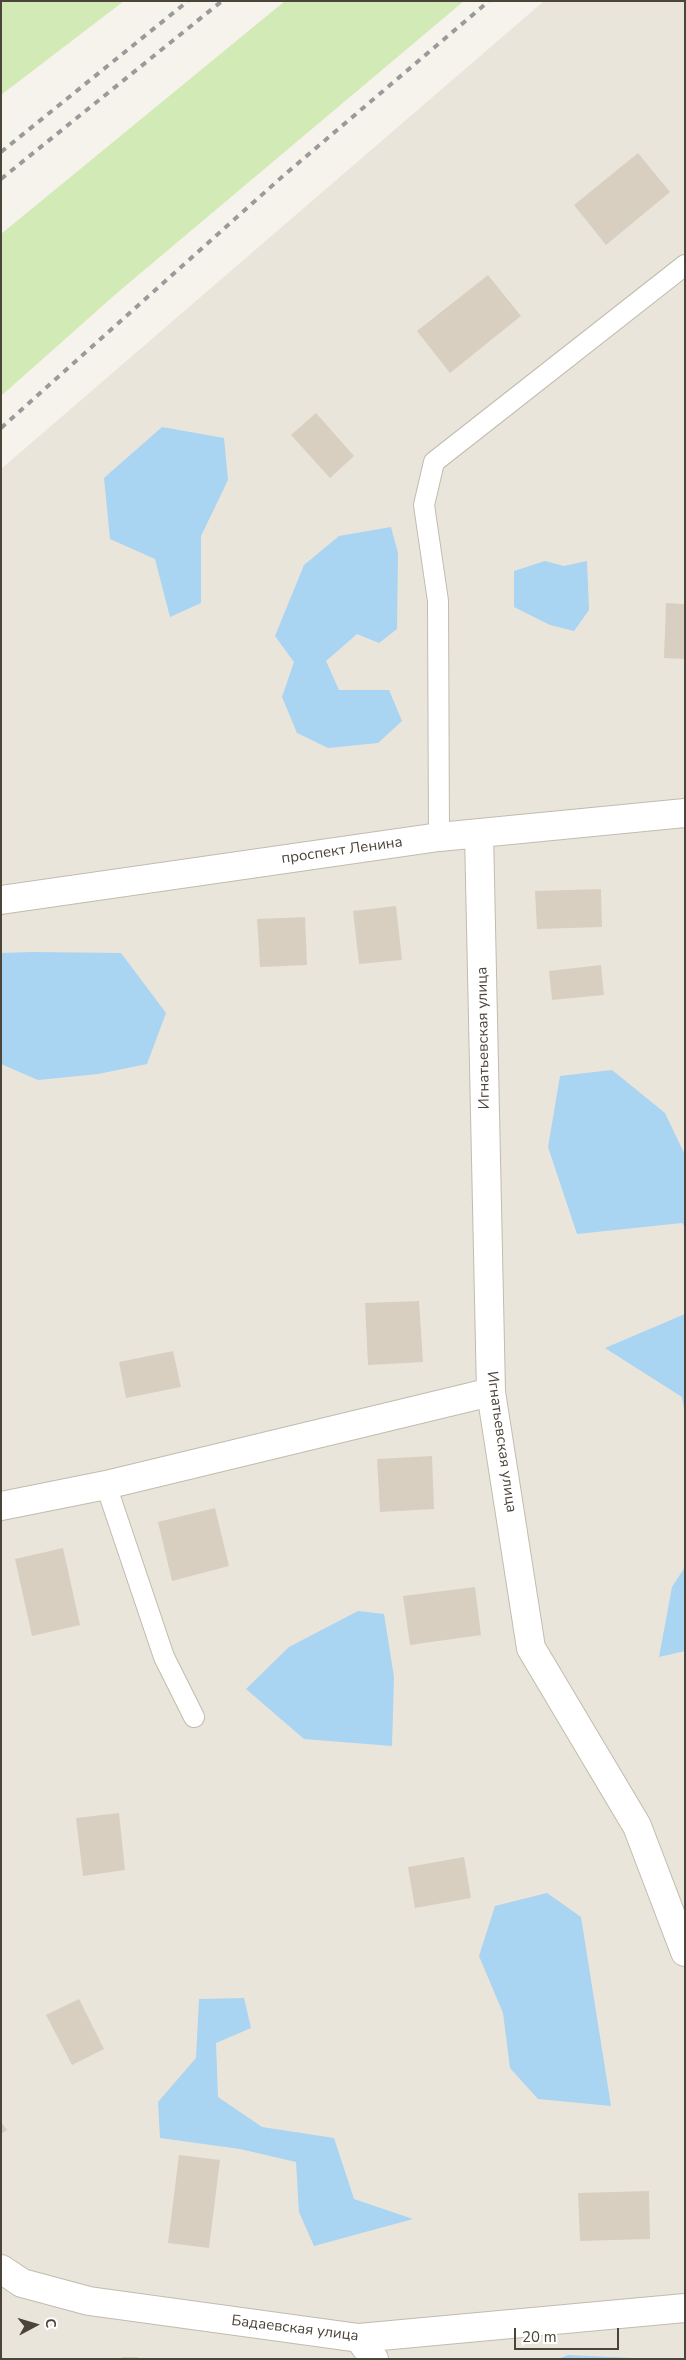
<!DOCTYPE html>
<html>
<head>
<meta charset="utf-8">
<style>
	body { margin:0 }
	#map { position:relative; width:686px; height:2360px; overflow:hidden; background:#f6f3ec; font-family:"Nunito Sans",sans-serif }
	canvas { display:block }
	.frame { position:absolute; inset:0; border:2px solid #4b4439; pointer-events:none }
	.north { position:absolute; left:10px; top:2300px; width:50px; height:50px; -webkit-text-stroke:4px #fff; paint-order:stroke; rotate:84deg; font-size:14px; font-weight:700; line-height:20px; text-align:center; color:#4b4439 }
	.north::after { content:''; display:block; margin:auto; width:18px; height:22px; background:#4b4439; clip-path:polygon(50% 0,100% 100%,50% 72%,0 100%) }
	.scale { position:absolute; left:514px; top:2328px; width:105px; height:22px; box-sizing:border-box; border:2px solid #4b4439; border-top:0; padding-left:6px; font-size:15px; line-height:18px; white-space:nowrap; color:#4b4439; -webkit-text-stroke:4px #fff; paint-order:stroke }
</style>
</head>
<body>
<div id="map">
<canvas width="686" height="2360"></canvas>
<div class="frame"></div>
<div class="north">С</div>
<div class="scale">20 m</div>
</div>
<script>
const ctx = document.querySelector('canvas').getContext('2d');
ctx.lineJoin = 'round';
function fill(path, color) { ctx.fillStyle = color; ctx.fill(path, 'evenodd'); }
function strokePath(path, color, width, dash) { ctx.strokeStyle = color; ctx.lineWidth = width; ctx.lineCap = dash ? 'butt' : 'round'; ctx.setLineDash(dash || []); ctx.stroke(path); }
function write(font, color, halo, rows, align = 'center') {
  ctx.font = font + ' "Nunito Sans",sans-serif'; ctx.lineWidth = 4.5; ctx.setLineDash([]); ctx.textBaseline = 'middle'; ctx.strokeStyle = halo; ctx.fillStyle = color; for (const [text, x, y, turn = 0] of rows) {
    ctx.save(); ctx.translate(x, y); ctx.rotate((+turn || 0) * Math.PI / 180); ctx.textAlign = isNaN(turn) ? turn : align; if (halo) ctx.strokeText(text, 0, 0); ctx.fillText(text, 0, 0); ctx.restore();
  }
}
fill(new Path2D(`
	M 544,1 L 685,1 L 685,2359 L 1,2359 L 1,469 Z`), '#eae5da');
fill(new Path2D(`
	M 1,1 L 124,1 L 1,95 Z
	M 285,1 L 464,1 L 117,293 L 1,396 L 1,234 Z`), '#d2eab5');
fill(new Path2D(`
	M 162,427 L 224,438 L 228,480 L 201,536 L 201,603 L 170,617 L 155,559 L 110,539 L 104,478 Z
	M 391,527 L 398,553 L 397,629 L 379,643 L 357,634 L 326,661 L 339,690 L 389,690 L 402,721 L 378,743 L 328,748 L 297,733 L 282,697 L 294,662 L 275,636 L 304,565 L 339,536 Z
	M 545,561 L 564,566 L 587,561 L 589,610 L 574,631 L 550,625 L 514,607 L 514,571 Z
	M 33,952 L 121,953 L 166,1013 L 147,1064 L 98,1074 L 38,1080 L 1,1064 L 1,953 Z
	M 612,1070 L 665,1113 L 685,1155 L 685,1227 L 682,1223 L 577,1234 L 548,1147 L 560,1076 Z
	M 685,1314 L 685,1415 L 682,1397 L 605,1348 Z
	M 685,1567 L 685,1651 L 659,1657 L 672,1587 Z
	M 358,1611 L 384,1614 L 394,1677 L 392,1746 L 304,1739 L 246,1689 L 289,1647 Z
	M 547,1893 L 581,1917 L 611,2106 L 538,2099 L 510,2068 L 503,2013 L 479,1956 L 495,1906 Z
	M 244,1998 L 251,2028 L 216,2043 L 218,2097 L 262,2127 L 334,2138 L 354,2199 L 413,2219 L 314,2246 L 299,2212 L 296,2162 L 240,2149 L 160,2138 L 158,2102 L 196,2058 L 199,1999 Z
	M 568,2355 L 656,2359 L 558,2359 Z`), '#a9d4f2');
fill(new Path2D(`
	M 638,153 L 670,192 L 606,245 L 574,205 Z
	M 488,275 L 521,316 L 450,373 L 417,331 Z
	M 316,413 L 354,456 L 330,478 L 291,435 Z
	M 666,603 L 685,604 L 685,659 L 664,658 Z
	M 601,889 L 602,927 L 537,929 L 535,891 Z
	M 396,906 L 402,960 L 359,964 L 353,911 Z
	M 305,917 L 307,965 L 260,967 L 257,919 Z
	M 601,965 L 604,995 L 552,1000 L 549,971 Z
	M 419,1301 L 423,1362 L 368,1365 L 365,1303 Z
	M 173,1351 L 181,1387 L 126,1398 L 119,1362 Z
	M 432,1456 L 434,1509 L 380,1512 L 377,1459 Z
	M 215,1508 L 229,1566 L 172,1581 L 158,1522 Z
	M 63,1548 L 80,1625 L 32,1636 L 15,1559 Z
	M 475,1587 L 481,1635 L 410,1645 L 403,1596 Z
	M 119,1813 L 125,1870 L 83,1876 L 76,1818 Z
	M 464,1857 L 471,1898 L 415,1908 L 408,1867 Z
	M 79,1999 L 104,2049 L 72,2065 L 46,2015 Z
	M 1,2122 L 7,2130 L 1,2134 Z
	M 179,2155 L 220,2160 L 209,2248 L 168,2243 Z
	M 649,2191 L 650,2239 L 580,2241 L 578,2193 Z
	M 122,2357 L 138,2357 L 138,2359 L 122,2359 Z`), '#d8cfc1');
const service = new Path2D(`
	M 439,837 L 438,601 L 424,505 L 434,462 L 685,265
	M 106,1485 L 164,1657 L 194,1717`);
const minor = new Path2D(`
	M 479,833 L 491,1392 L 531,1648 L 637,1826 L 685,1952
	M 1,900 L 439,837 L 685,813
	M 1,1506 L 106,1485 L 491,1392
	M 1,2269 L 22,2283 L 89,2301 L 359,2338 L 685,2308
	M 359,2338 L 374,2359`);
strokePath(service, '#c2bbae', 22);
strokePath(minor, '#c2bbae', 30);
strokePath(service, '#fff', 20);
strokePath(minor, '#fff', 28);
strokePath(new Path2D(`
	M 1,152 L 188,1
	M 1,179 L 222,1
	M 1,428 L 283,176 L 489,1`), '#9a9a9a', 4, [6, 6]);
write('15px', '#4b4439', '#fff', [
	["проспект Ленина",342,851,-8],
	["Игнатьевская улица",484,1038,-91],
	["Игнатьевская улица",501,1442,82],
	["Бадаевская улица",295,2329,7]
]);
</script>
</body>
</html>
